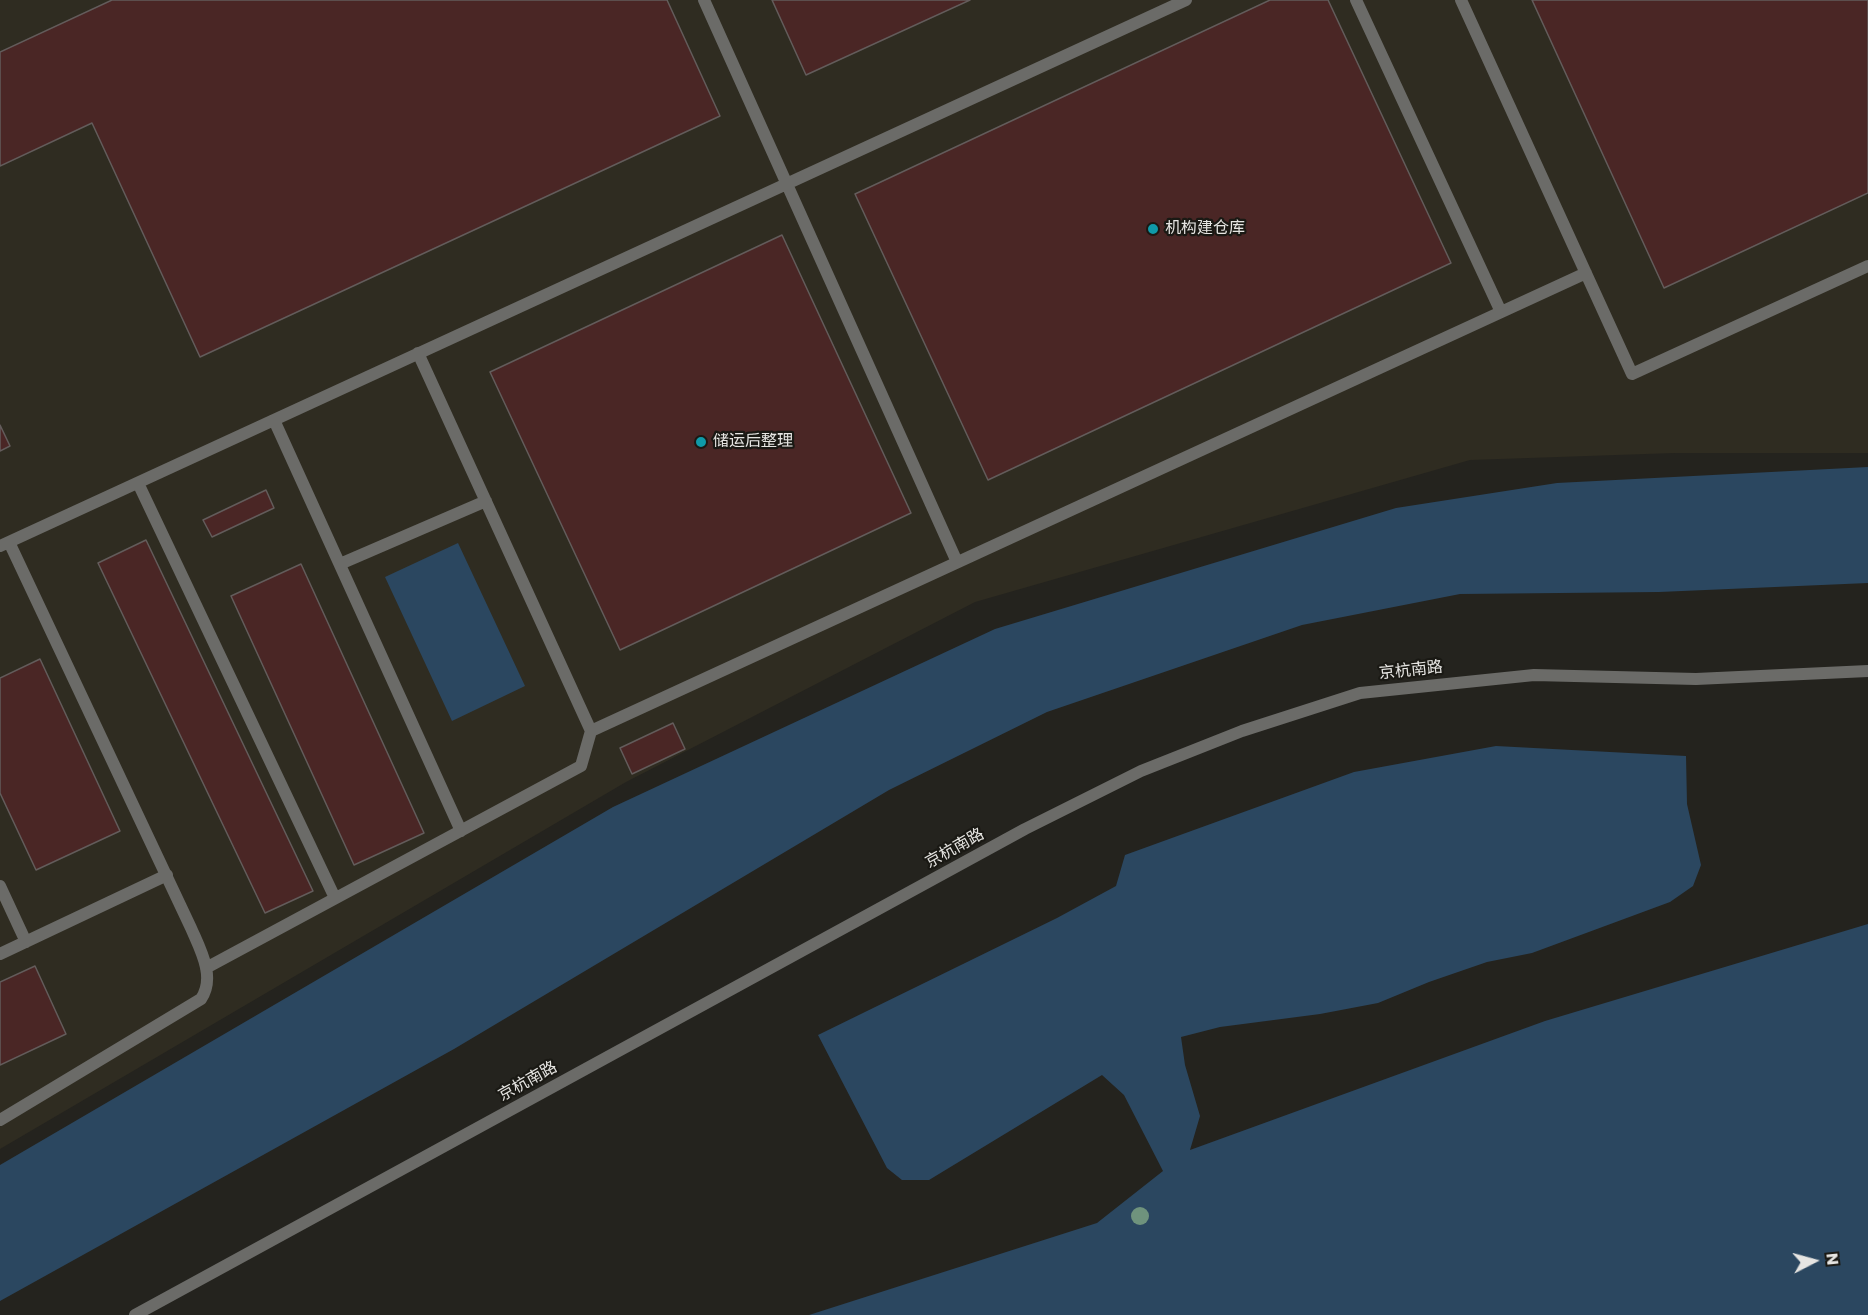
<!DOCTYPE html>
<html>
<head>
<meta charset="utf-8">
<style>
	body { margin:0 }
	#map { position:relative; width:1868px; height:1315px; overflow:hidden; background:#24231e; font-family:Poppins,sans-serif }
	canvas { display:block }
	.north { position:absolute; left:1784px; top:1231px; width:60px; height:60px; -webkit-text-stroke:4px #1a1914; paint-order:stroke; rotate:84deg; font-size:16px; font-weight:700; line-height:24px; text-align:center; color:#e6e5e2 }
	.north::after { content:''; display:block; margin:auto; width:21px; height:27px; background:#e6e5e2; clip-path:polygon(50% 0,100% 100%,50% 72%,0 100%) }
</style>
</head>
<body>
<div id="map">
<canvas width="1868" height="1315"></canvas>
<div class="north">N</div>
</div>
<script>
const ctx = document.querySelector('canvas').getContext('2d');
ctx.lineJoin = 'round';
function fill(path, color) { ctx.fillStyle = color; ctx.fill(path, 'evenodd'); }
function strokePath(path, color, width, dash) { ctx.strokeStyle = color; ctx.lineWidth = width; ctx.lineCap = dash ? 'butt' : 'round'; ctx.setLineDash(dash || []); ctx.stroke(path); }
function write(font, color, halo, rows, align = 'center') {
  ctx.font = font + ' Poppins,"Noto Sans SC",sans-serif'; ctx.lineWidth = 4.5; ctx.setLineDash([]); ctx.textBaseline = 'middle'; ctx.strokeStyle = halo; ctx.fillStyle = color; for (const [text, x, y, turn = 0] of rows) {
    ctx.save(); ctx.translate(x, y); ctx.rotate((+turn || 0) * Math.PI / 180); ctx.textAlign = isNaN(turn) ? turn : align; if (halo) ctx.strokeText(text, 0, 0); ctx.fillText(text, 0, 0); ctx.restore();
  }
}
fill(new Path2D(`
	M 0,0 L 1868,0 L 1868,453 L 1675,453 L 1470,460 L 975,602 L 626,782 L 0,1149 Z`), '#2f2c21');
fill(new Path2D(`
	M 1868,467 L 1868,583 L 1659,592 L 1460,594 L 1302,625 L 1047,712 L 889,790 L 454,1049 L 0,1301 L 0,1165 L 613,807 L 995,629 L 1396,508 L 1557,483 Z
	M 458,543 L 525,686 L 452,721 L 385,577 Z
	M 1496,746 L 1686,756 L 1687,804 L 1701,865 L 1693,886 L 1670,902 L 1532,953 L 1487,962 L 1429,982 L 1378,1003 L 1320,1014 L 1220,1027 L 1181,1037 L 1185,1065 L 1200,1116 L 1190,1150 L 1545,1021 L 1868,924 L 1868,1315 L 809,1315 L 1097,1223 L 1163,1171 L 1124,1095 L 1102,1075 L 929,1180 L 902,1180 L 887,1168 L 818,1035 L 1057,918 L 1116,886 L 1125,855 L 1354,772 Z`), '#2b4760');
const building = new Path2D(`
	M 112,0 L 667,0 L 720,116 L 200,357 L 92,123 L 0,166 L 0,52 Z
	M 772,0 L 970,0 L 806,75 Z
	M 1270,0 L 1328,0 L 1451,263 L 988,480 L 855,194 Z
	M 1532,0 L 1868,0 L 1868,193 L 1664,288 Z
	M 782,235 L 911,513 L 620,650 L 490,372 Z
	M 0,425 L 10,446 L 0,451 Z
	M 266,490 L 274,508 L 212,537 L 203,520 Z
	M 146,540 L 313,891 L 265,913 L 98,563 Z
	M 301,564 L 424,833 L 354,865 L 231,596 Z
	M 40,659 L 120,831 L 36,870 L 0,793 L 0,678 Z
	M 673,723 L 685,749 L 632,774 L 620,748 Z
	M 35,966 L 66,1034 L 0,1065 L 0,982 Z`);
fill(building, '#4a2625');
strokePath(building, '#635c5b', 1.5);
strokePath(new Path2D(`
	M 704,0 L 957,562
	M 1356,0 L 1501,312
	M 1461,0 L 1632,374 L 1868,266
	M 418,353 L 591,731 L 1586,273
	M 274,420 L 461,831
	M 138,483 L 335,898
	M 0,546 L 1186,0
	M 340,564 L 486,501
	M 0,886 L 26,942
	M 0,954 L 167,875
	M 206,968 L 581,766 L 591,731
	M 0,1120 L 201,999 C 216,977 200,949 191,928 L 9,542`), '#6b6b68', 12);
strokePath(new Path2D(`
	M 135,1315 L 1025,829 L 1141,771 L 1242,731 L 1360,693 L 1534,675 L 1696,679 L 1868,671`), '#6b6b68', 12);
ctx.fillStyle = '#6f937d';
for (const [x, y] of [
	[1140,1216]
]) { ctx.beginPath(); ctx.arc(x, y, 9, 0, 2 * Math.PI); ctx.fill(); }
for (const [x, y, r, color] of [
	[1153,229,6,"#0f9aa8"],
	[701,442,6,"#0f9aa8"]
]) { const dot = new Path2D(); dot.arc(x, y, r, 0, 2 * Math.PI); ctx.fillStyle = color; ctx.fill(dot); strokePath(dot, '#1a1914', 2); }
write('16px', '#e6e5e2', '#1a1914', [
	["机构建仓库",1165,229],
	["储运后整理",713,442]
], 'left');
write('16px', '#e6e5e2', '#1a1914', [
	["京杭南路",1411,671,-6],
	["京杭南路",955,849,-29],
	["京杭南路",528,1082,-29]
]);
</script>
</body>
</html>
